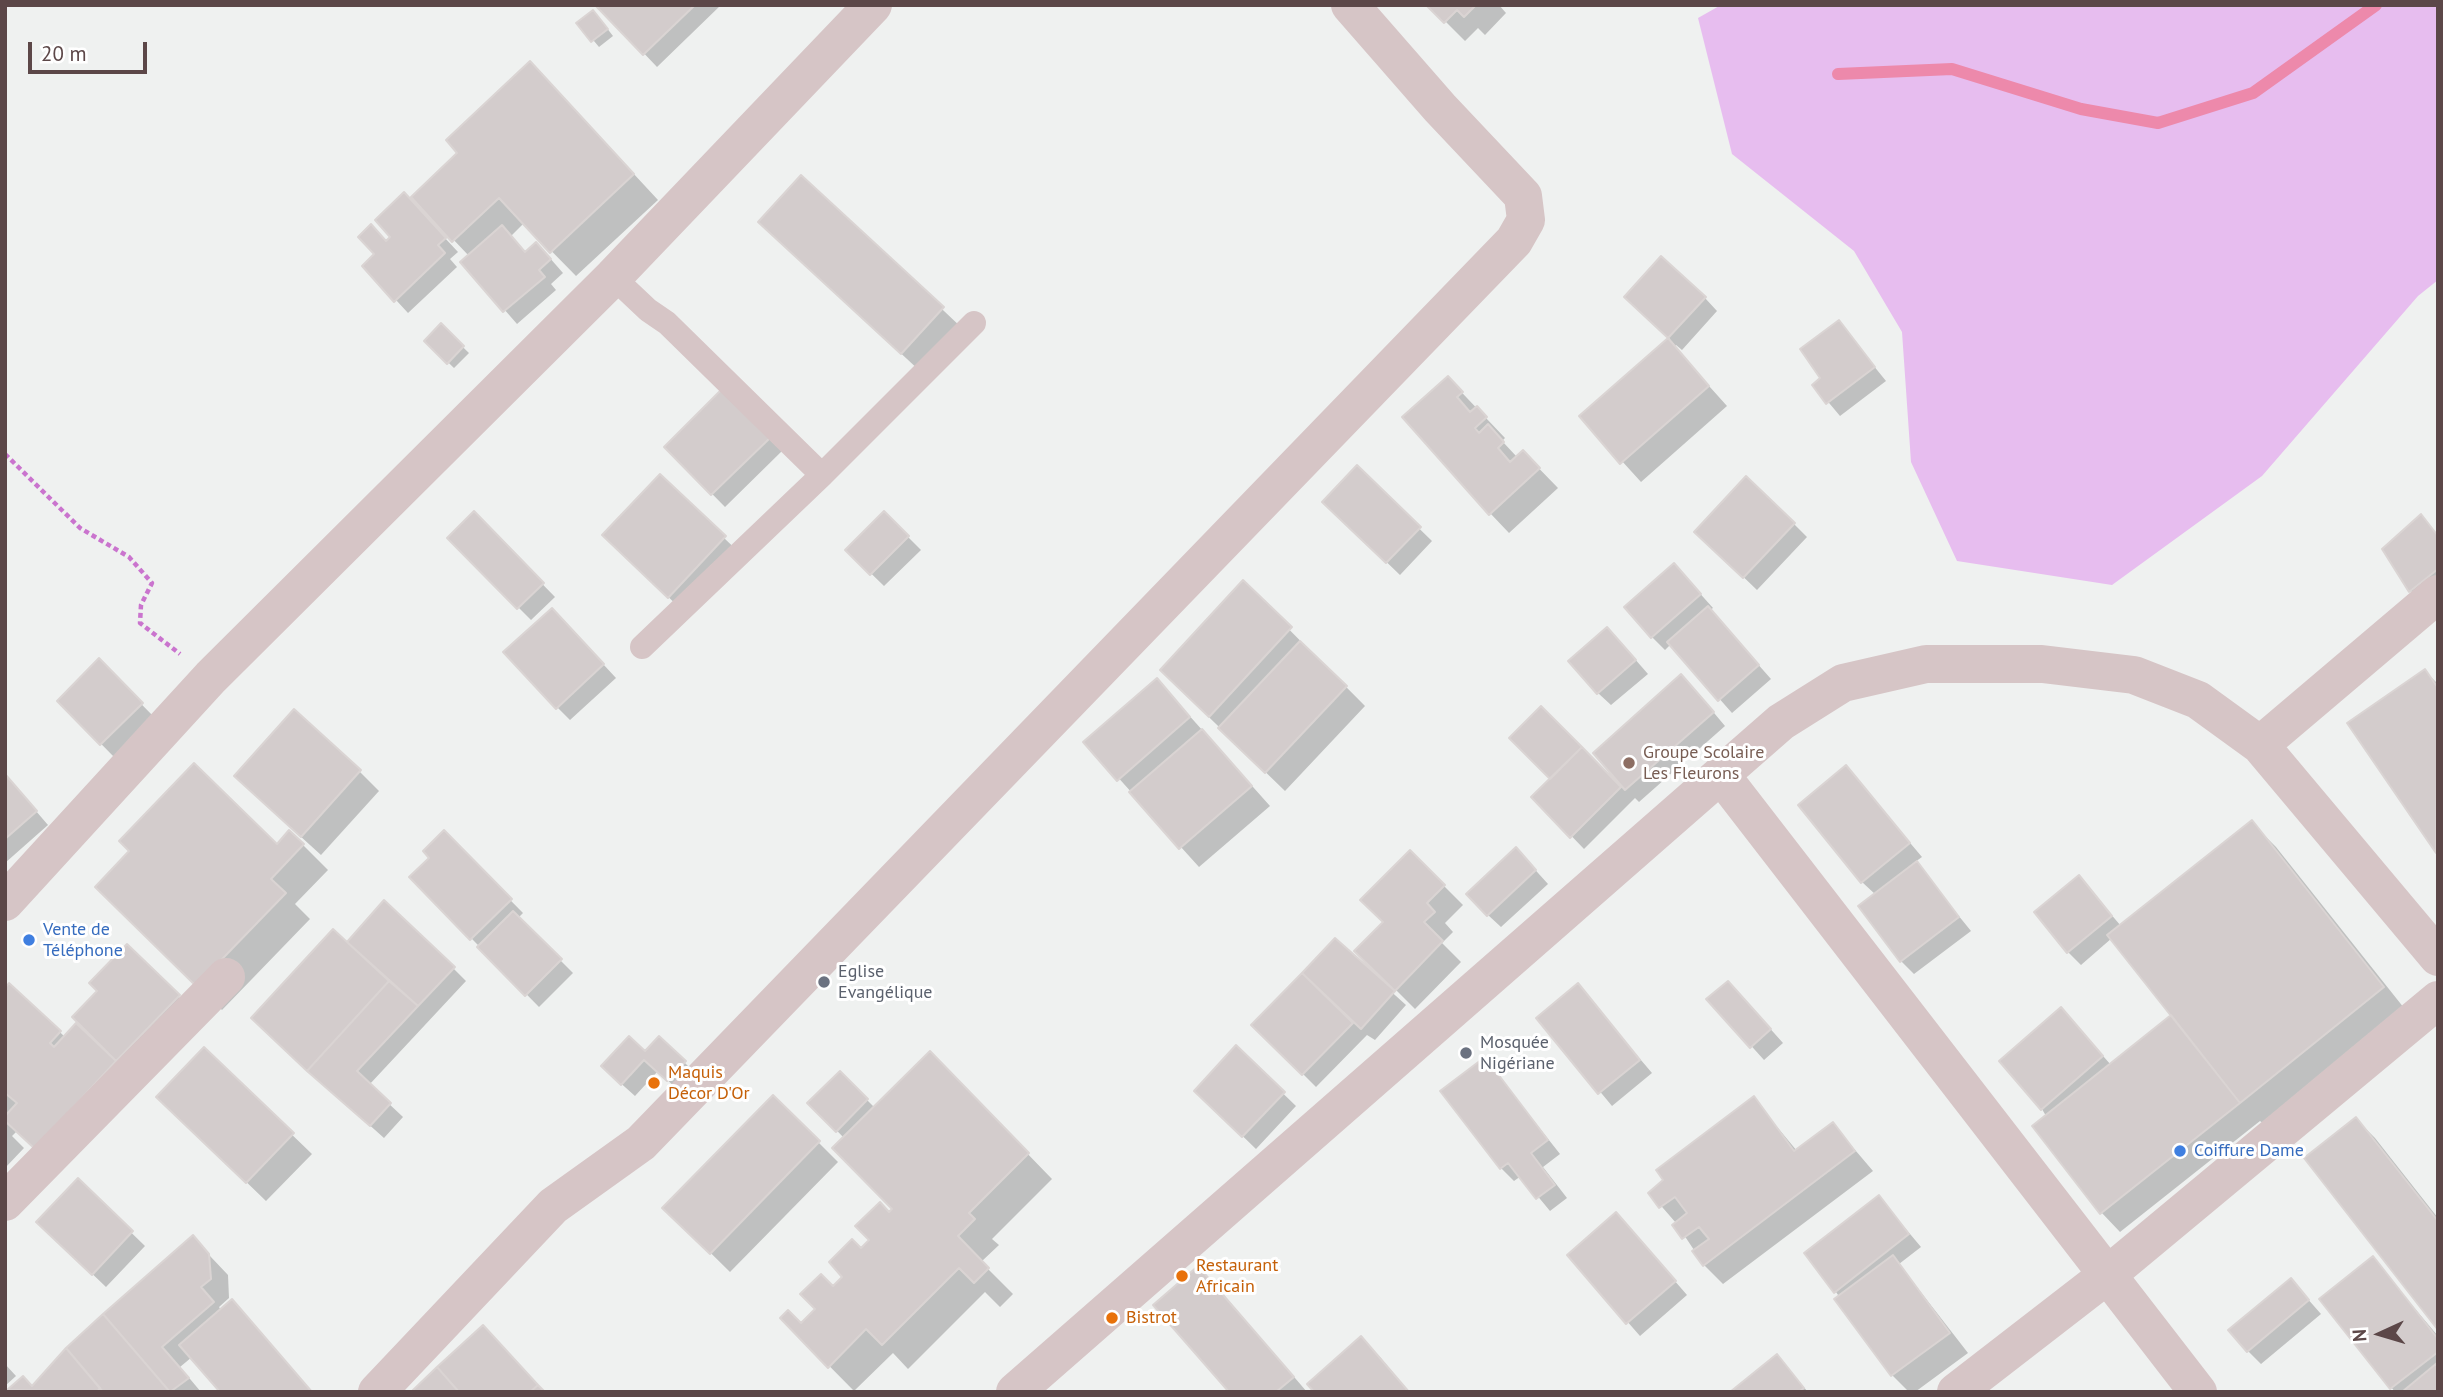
<!DOCTYPE html>
<html>
<head>
<meta charset="utf-8">
<style>
	body { margin:0 }
	#map { position:relative; width:2443px; height:1397px; overflow:hidden; background:#eff1f0; font-family:"PT Sans",sans-serif }
	canvas { display:block }
	.frame { position:absolute; inset:0; border:7px solid #5c4748; pointer-events:none }
	.north { position:absolute; left:2345px; top:1299px; width:70px; height:70px; -webkit-text-stroke:5px #fff; paint-order:stroke; rotate:266deg; font-size:19px; font-weight:700; line-height:28px; text-align:center; color:#5c4748 }
	.north::after { content:''; display:block; margin:auto; width:24px; height:32px; background:#5c4748; clip-path:polygon(50% 0,100% 100%,50% 72%,0 100%) }
	.scale { position:absolute; left:28px; top:42px; width:119px; height:32px; box-sizing:border-box; border:4px solid #5c4748; border-top:0; padding-left:9px; font-size:21px; line-height:24px; white-space:nowrap; color:#5c4748; -webkit-text-stroke:5px #fff; paint-order:stroke }
</style>
</head>
<body>
<div id="map">
<canvas width="2443" height="1397"></canvas>
<div class="frame"></div>
<div class="north">N</div>
<div class="scale">20 m</div>
</div>
<script>
const ctx = document.querySelector('canvas').getContext('2d');
ctx.lineJoin = 'round';
function fill(path, color) { ctx.fillStyle = color; ctx.fill(path, 'evenodd'); }
function strokePath(path, color, width, dash) { ctx.strokeStyle = color; ctx.lineWidth = width; ctx.lineCap = dash ? 'butt' : 'round'; ctx.setLineDash(dash || []); ctx.stroke(path); }
function write(font, color, halo, rows, align = 'center') {
  ctx.font = font + ' "PT Sans",sans-serif'; ctx.lineWidth = 6; ctx.setLineDash([]); ctx.textBaseline = 'middle'; ctx.strokeStyle = halo; ctx.fillStyle = color; for (const [text, x, y, turn = 0] of rows) {
    ctx.save(); ctx.translate(x, y); ctx.rotate((+turn || 0) * Math.PI / 180); ctx.textAlign = isNaN(turn) ? turn : align; if (halo) ctx.strokeText(text, 0, 0); ctx.fillText(text, 0, 0); ctx.restore();
  }
}
fill(new Path2D(`
	M 1721,5 L 2438,5 L 2438,280 L 2418,296 L 2262,476 L 2112,585 L 1957,561 L 1911,462 L 1902,332 L 1854,251 L 1732,154 L 1698,18 Z`), '#e7bdef');
fill(new Path2D(`
	M 598,5 L 721,5 L 657,67 Z
	M 1429,5 L 1499,5 L 1506,13 L 1485,35 L 1478,28 L 1465,41 Z
	M 599,18 L 613,36 L 599,47 L 579,23 Z
	M 555,89 L 658,200 L 576,276 L 524,223 L 511,236 L 526,253 L 549,257 L 563,273 L 551,284 L 556,290 L 517,324 L 463,262 L 469,256 L 413,197 Z
	M 802,177 L 962,328 L 921,372 L 780,241 Z
	M 417,208 L 458,252 L 450,259 L 457,267 L 408,313 L 396,300 L 376,255 Z
	M 1705,298 L 1717,311 L 1682,350 L 1676,345 L 1674,347 L 1727,406 L 1641,482 L 1581,416 L 1670,339 L 1639,310 Z
	M 1839,323 L 1886,381 L 1840,416 L 1814,385 L 1823,378 Z
	M 441,326 L 469,353 L 454,368 L 426,341 Z
	M 1448,378 L 1505,438 L 1502,441 L 1517,457 L 1523,452 L 1558,488 L 1509,533 L 1490,513 Z
	M 723,390 L 782,451 L 725,507 L 666,447 Z
	M 1357,468 L 1432,541 L 1400,575 L 1324,502 Z
	M 884,513 L 921,550 L 884,586 L 847,550 Z
	M 474,514 L 555,597 L 531,620 L 449,538 Z
	M 2421,517 L 2438,535 L 2438,592 L 2423,603 L 2410,590 Z
	M 1794,524 L 1807,537 L 1757,590 L 1709,544 Z
	M 724,538 L 744,557 L 688,616 L 624,554 Z
	M 1687,579 L 1713,608 L 1710,610 L 1771,679 L 1732,713 L 1671,644 L 1665,650 L 1652,637 Z
	M 1243,583 L 1365,706 L 1285,791 L 1181,690 Z
	M 565,623 L 616,678 L 570,720 L 557,707 Z
	M 1620,642 L 1648,674 L 1611,705 L 1598,693 Z
	M 99,661 L 154,717 L 114,757 L 59,701 Z
	M 2425,671 L 2438,684 L 2438,852 L 2350,724 Z
	M 1694,689 L 1725,726 L 1639,802 L 1635,798 L 1584,849 L 1534,797 L 1553,779 L 1618,786 Z
	M 1170,694 L 1270,806 L 1199,867 L 1086,742 Z
	M 1846,767 L 1922,857 L 1915,862 L 1971,931 L 1914,974 L 1901,961 L 1876,895 L 1862,882 Z
	M 360,772 L 379,791 L 321,855 L 255,795 Z
	M 5,775 L 48,825 L 5,863 Z
	M 2251,822 L 2276,847 L 2408,1013 L 2266,1126 L 2260,1121 L 2120,1232 L 2101,1212 L 2042,1109 L 2073,1022 L 2111,1065 L 2178,1022 L 2112,938 L 2081,965 L 2068,952 L 2079,877 L 2121,926 Z
	M 290,832 L 328,870 L 295,904 L 310,919 L 222,1010 L 97,887 L 277,846 Z
	M 444,833 L 523,913 L 518,918 L 573,973 L 539,1007 L 411,877 L 431,858 Z
	M 1410,852 L 1463,905 L 1445,923 L 1453,932 L 1442,943 L 1461,962 L 1415,1009 L 1357,951 L 1385,922 Z
	M 1529,863 L 1548,884 L 1501,927 L 1488,915 Z
	M 1335,941 L 1406,1005 L 1375,1040 L 1367,1035 L 1316,1087 L 1254,1025 Z
	M 127,946 L 191,1009 L 128,1075 L 17,1131 L 12,1136 L 24,1148 L 5,1168 L 5,990 L 10,985 L 65,1037 L 114,1061 L 116,1059 L 100,991 Z
	M 360,952 L 453,968 L 466,981 L 369,1085 L 403,1117 L 384,1138 L 328,1088 Z
	M 1578,986 L 1652,1073 L 1612,1106 L 1539,1018 Z
	M 1741,996 L 1783,1043 L 1764,1060 L 1709,999 Z
	M 1236,1048 L 1296,1106 L 1256,1149 L 1196,1091 Z
	M 204,1050 L 312,1154 L 266,1201 L 178,1116 Z
	M 645,1054 L 684,1062 L 697,1075 L 681,1093 L 658,1071 L 635,1096 L 616,1079 Z
	M 1485,1059 L 1560,1154 L 1543,1167 L 1567,1198 L 1550,1211 L 1521,1176 L 1514,1181 L 1501,1168 L 1443,1091 Z
	M 840,1073 L 875,1108 L 955,1079 L 1052,1179 L 992,1239 L 999,1245 L 981,1262 L 1013,1294 L 1000,1307 L 985,1292 L 908,1369 L 893,1353 L 854,1391 L 782,1318 L 801,1325 L 845,1277 L 861,1250 L 895,1209 L 844,1138 L 810,1103 Z
	M 773,1097 L 838,1162 L 730,1272 L 665,1208 Z
	M 1754,1099 L 1797,1151 L 1833,1124 L 1873,1171 L 1723,1284 L 1704,1265 L 1676,1223 L 1650,1193 Z
	M 2356,1119 L 2375,1138 L 2438,1218 L 2438,1327 Z
	M 78,1181 L 145,1246 L 106,1287 L 38,1222 Z
	M 1879,1197 L 1921,1247 L 1899,1264 L 1968,1353 L 1915,1392 L 1909,1392 L 1892,1375 L 1836,1292 Z
	M 1628,1227 L 1687,1295 L 1640,1336 L 1569,1255 Z
	M 193,1238 L 228,1275 L 229,1298 L 219,1307 L 221,1310 L 232,1301 L 312,1392 L 222,1392 L 192,1357 L 180,1367 L 201,1392 L 10,1390 L 22,1378 L 32,1388 Z
	M 2373,1259 L 2438,1336 L 2438,1392 L 2395,1392 L 2322,1299 Z
	M 1198,1268 L 1217,1287 L 1307,1392 L 1231,1392 Z
	M 2291,1280 L 2321,1314 L 2261,1364 L 2248,1351 Z
	M 1361,1338 L 1380,1357 L 1409,1392 L 1316,1392 Z
	M 1777,1356 L 1808,1392 L 1733,1392 Z
	M 5,1364 L 16,1376 L 5,1386 Z`), '#0003');
strokePath(new Path2D(`
	M 1838,74 L 1952,69 L 2081,109 L 2158,123 L 2253,93 L 2376,5`), '#ed89ab', 12);
const building = new Path2D(`
	M 595,5 L 695,5 L 643,55 Z
	M 1426,5 L 1476,5 L 1464,17 L 1457,10 L 1444,23 Z
	M 593,10 L 608,29 L 591,42 L 576,23 Z
	M 530,61 L 634,174 L 550,253 L 499,198 L 452,242 L 411,197 L 457,153 L 446,140 Z
	M 801,175 L 944,307 L 901,354 L 758,222 Z
	M 404,192 L 446,238 L 438,245 L 445,253 L 394,302 L 362,266 L 374,254 L 358,237 L 371,224 L 386,241 L 390,237 L 375,220 Z
	M 502,225 L 525,252 L 536,242 L 551,259 L 539,270 L 545,277 L 503,312 L 460,262 Z
	M 1661,256 L 1706,297 L 1668,338 L 1624,297 Z
	M 1839,320 L 1875,367 L 1826,404 L 1812,385 L 1820,378 L 1800,349 Z
	M 441,323 L 464,346 L 447,364 L 424,341 Z
	M 1668,338 L 1709,386 L 1620,464 L 1579,416 Z
	M 1448,376 L 1463,392 L 1457,397 L 1470,412 L 1477,406 L 1487,417 L 1475,428 L 1479,433 L 1488,424 L 1504,442 L 1498,448 L 1510,462 L 1523,450 L 1540,468 L 1489,515 L 1402,417 Z
	M 723,388 L 771,437 L 711,495 L 664,447 Z
	M 1357,465 L 1421,527 L 1386,563 L 1322,502 Z
	M 660,474 L 726,536 L 668,598 L 602,535 Z
	M 1746,476 L 1795,523 L 1743,578 L 1694,532 Z
	M 474,511 L 544,583 L 517,609 L 447,538 Z
	M 884,511 L 909,536 L 870,575 L 845,550 Z
	M 2421,514 L 2438,536 L 2438,569 L 2409,592 L 2382,549 Z
	M 1674,563 L 1701,594 L 1651,638 L 1624,607 Z
	M 1243,580 L 1292,627 L 1209,717 L 1160,670 Z
	M 1708,606 L 1759,665 L 1718,701 L 1667,642 Z
	M 552,608 L 604,664 L 556,709 L 503,652 Z
	M 1607,627 L 1636,660 L 1597,694 L 1568,661 Z
	M 1300,641 L 1347,686 L 1265,773 L 1218,728 Z
	M 99,658 L 143,703 L 100,745 L 57,701 Z
	M 2425,669 L 2438,688 L 2436,853 L 2347,723 Z
	M 1681,674 L 1714,712 L 1625,790 L 1593,753 Z
	M 1157,678 L 1190,717 L 1117,781 L 1083,742 Z
	M 1541,706 L 1582,747 L 1550,779 L 1509,738 Z
	M 294,709 L 361,770 L 301,837 L 234,776 Z
	M 1202,729 L 1252,786 L 1179,849 L 1129,792 Z
	M 1582,747 L 1621,787 L 1570,838 L 1531,797 Z
	M 194,763 L 277,844 L 289,830 L 304,844 L 271,879 L 286,893 L 196,986 L 95,887 L 129,851 L 119,841 Z
	M 1846,765 L 1910,843 L 1861,883 L 1798,805 Z
	M 5,774 L 37,811 L 5,839 Z
	M 2252,820 L 2384,987 L 2240,1103 L 2107,935 Z
	M 444,830 L 512,899 L 470,940 L 409,877 L 429,858 L 423,851 Z
	M 1516,847 L 1536,870 L 1487,916 L 1466,894 Z
	M 1410,850 L 1445,885 L 1427,903 L 1435,912 L 1424,922 L 1443,941 L 1395,991 L 1354,951 L 1383,922 L 1360,900 Z
	M 1917,861 L 1959,917 L 1900,962 L 1858,906 Z
	M 2079,875 L 2112,916 L 2067,953 L 2034,912 Z
	M 384,900 L 455,967 L 418,1006 L 347,942 Z
	M 513,911 L 562,959 L 525,996 L 477,947 Z
	M 333,929 L 389,981 L 307,1071 L 251,1018 Z
	M 1335,938 L 1395,991 L 1361,1029 L 1302,973 Z
	M 127,944 L 180,995 L 116,1061 L 72,1017 L 97,991 L 89,983 Z
	M 1302,973 L 1353,1023 L 1302,1075 L 1251,1025 Z
	M 389,981 L 418,1006 L 357,1071 L 391,1103 L 370,1126 L 307,1071 Z
	M 1728,981 L 1771,1029 L 1750,1048 L 1706,999 Z
	M 9,983 L 61,1031 L 50,1043 L 54,1047 L 76,1023 L 116,1061 L 35,1149 L 5,1121 L 5,1116 L 17,1103 L 5,1093 L 5,988 Z
	M 1578,983 L 1640,1060 L 1598,1094 L 1536,1018 Z
	M 2061,1007 L 2103,1056 L 2041,1110 L 1999,1061 Z
	M 2171,1015 L 2240,1103 L 2100,1214 L 2032,1126 Z
	M 629,1036 L 645,1051 L 659,1036 L 686,1061 L 667,1081 L 644,1060 L 621,1085 L 601,1066 Z
	M 1236,1045 L 1285,1092 L 1242,1137 L 1194,1091 Z
	M 204,1047 L 294,1133 L 246,1183 L 156,1097 Z
	M 930,1051 L 1029,1153 L 969,1213 L 975,1219 L 958,1236 L 989,1268 L 974,1283 L 959,1268 L 882,1345 L 866,1329 L 828,1368 L 780,1318 L 788,1310 L 801,1323 L 815,1309 L 800,1294 L 821,1274 L 833,1286 L 842,1277 L 829,1262 L 852,1239 L 861,1248 L 869,1240 L 855,1226 L 880,1202 L 889,1212 L 892,1209 L 832,1148 Z
	M 1485,1057 L 1548,1140 L 1531,1153 L 1555,1185 L 1536,1199 L 1508,1163 L 1500,1169 L 1440,1091 Z
	M 840,1071 L 868,1099 L 836,1132 L 807,1103 Z
	M 773,1095 L 820,1141 L 710,1254 L 662,1208 Z
	M 1754,1096 L 1794,1151 L 1833,1122 L 1855,1151 L 1703,1266 L 1692,1251 L 1709,1239 L 1699,1227 L 1682,1239 L 1672,1225 L 1687,1213 L 1675,1197 L 1659,1208 L 1648,1193 L 1663,1180 L 1656,1170 Z
	M 2356,1117 L 2438,1221 L 2438,1330 L 2304,1158 Z
	M 78,1178 L 133,1231 L 92,1275 L 36,1222 Z
	M 1879,1195 L 1909,1234 L 1834,1293 L 1804,1253 Z
	M 1616,1212 L 1676,1281 L 1626,1324 L 1567,1255 Z
	M 193,1235 L 209,1254 L 211,1279 L 201,1287 L 214,1302 L 162,1347 L 189,1378 L 170,1392 L 103,1314 Z
	M 1893,1255 L 1950,1333 L 1891,1376 L 1834,1299 Z
	M 2373,1256 L 2438,1339 L 2438,1352 L 2390,1389 L 2319,1299 Z
	M 1198,1266 L 1294,1377 L 1276,1392 L 1229,1392 L 1153,1305 Z
	M 2291,1278 L 2309,1300 L 2247,1352 L 2228,1330 Z
	M 232,1299 L 312,1392 L 220,1392 L 179,1345 Z
	M 103,1314 L 170,1392 L 103,1392 L 66,1348 Z
	M 483,1325 L 538,1385 L 530,1392 L 459,1392 L 437,1367 Z
	M 1361,1336 L 1409,1392 L 1314,1392 L 1307,1384 Z
	M 66,1348 L 100,1388 L 97,1392 L 7,1390 L 23,1376 L 32,1386 Z
	M 1777,1354 L 1804,1388 L 1799,1392 L 1730,1392 Z
	M 2437,1363 L 2438,1392 L 2402,1392 Z
	M 437,1367 L 459,1392 L 411,1392 Z
	M 538,1385 L 545,1392 L 530,1392 Z`);
fill(building, '#d3cccc');
strokePath(building, '#dad4d3', 2);
strokePath(new Path2D(`
	M 5,454 L 80,528 L 129,557 L 152,583 L 141,605 L 140,623 L 180,654`), '#ca74ce', 4.5, [5, 3.5]);
strokePath(new Path2D(`
	M 613,277 L 648,310 L 667,323 L 822,475
	M 642,647 L 822,475 L 974,323`), '#d6c5c6', 24);
strokePath(new Path2D(`
	M 2260,745 L 2438,594
	M 1721,775 L 2198,1392
	M 5,902 L 211,677 L 613,277 L 873,5
	M 5,1202 L 226,977
	M 377,1392 L 553,1206 L 641,1143 L 1514,241 L 1526,220 L 1523,196 L 1440,108 L 1350,5
	M 1015,1392 L 1781,722 L 1843,683 L 1926,664 L 2042,664 L 2134,675 L 2198,700 L 2260,745 L 2438,957
	M 1956,1392 L 2106,1276 L 2438,1000`), '#d6c5c6', 38);
for (const [x, y, r, color] of [
	[1629,763,7,"#8d6e63"],
	[29,940,7,"#3f7fe0"],
	[824,982,7,"#6b7280"],
	[1466,1053,7,"#6b7280"],
	[654,1083,7,"#e8710a"],
	[2180,1151,7,"#3f7fe0"],
	[1182,1276,7,"#e8710a"],
	[1112,1318,7,"#e8710a"]
]) { const dot = new Path2D(); dot.arc(x, y, r, 0, 2 * Math.PI); ctx.fillStyle = color; ctx.fill(dot); strokePath(dot, '#fff', 2.5); }
write('18px', '#785e54', '#fff', [
	["Groupe Scolaire",1643,753],
	["Les Fleurons",1643,774]
], 'left');
write('18px', '#366cbe', '#fff', [
	["Vente de",43,930],
	["Téléphone",43,951],
	["Coiffure Dame",2194,1151]
], 'left');
write('18px', '#5b616d', '#fff', [
	["Eglise",838,972],
	["Evangélique",838,993],
	["Mosquée",1480,1043],
	["Nigériane",1480,1064]
], 'left');
write('18px', '#c56008', '#fff', [
	["Maquis",668,1073],
	["Décor D'Or",668,1094],
	["Restaurant",1196,1266],
	["Africain",1196,1287],
	["Bistrot",1126,1318]
], 'left');
</script>
</body>
</html>
